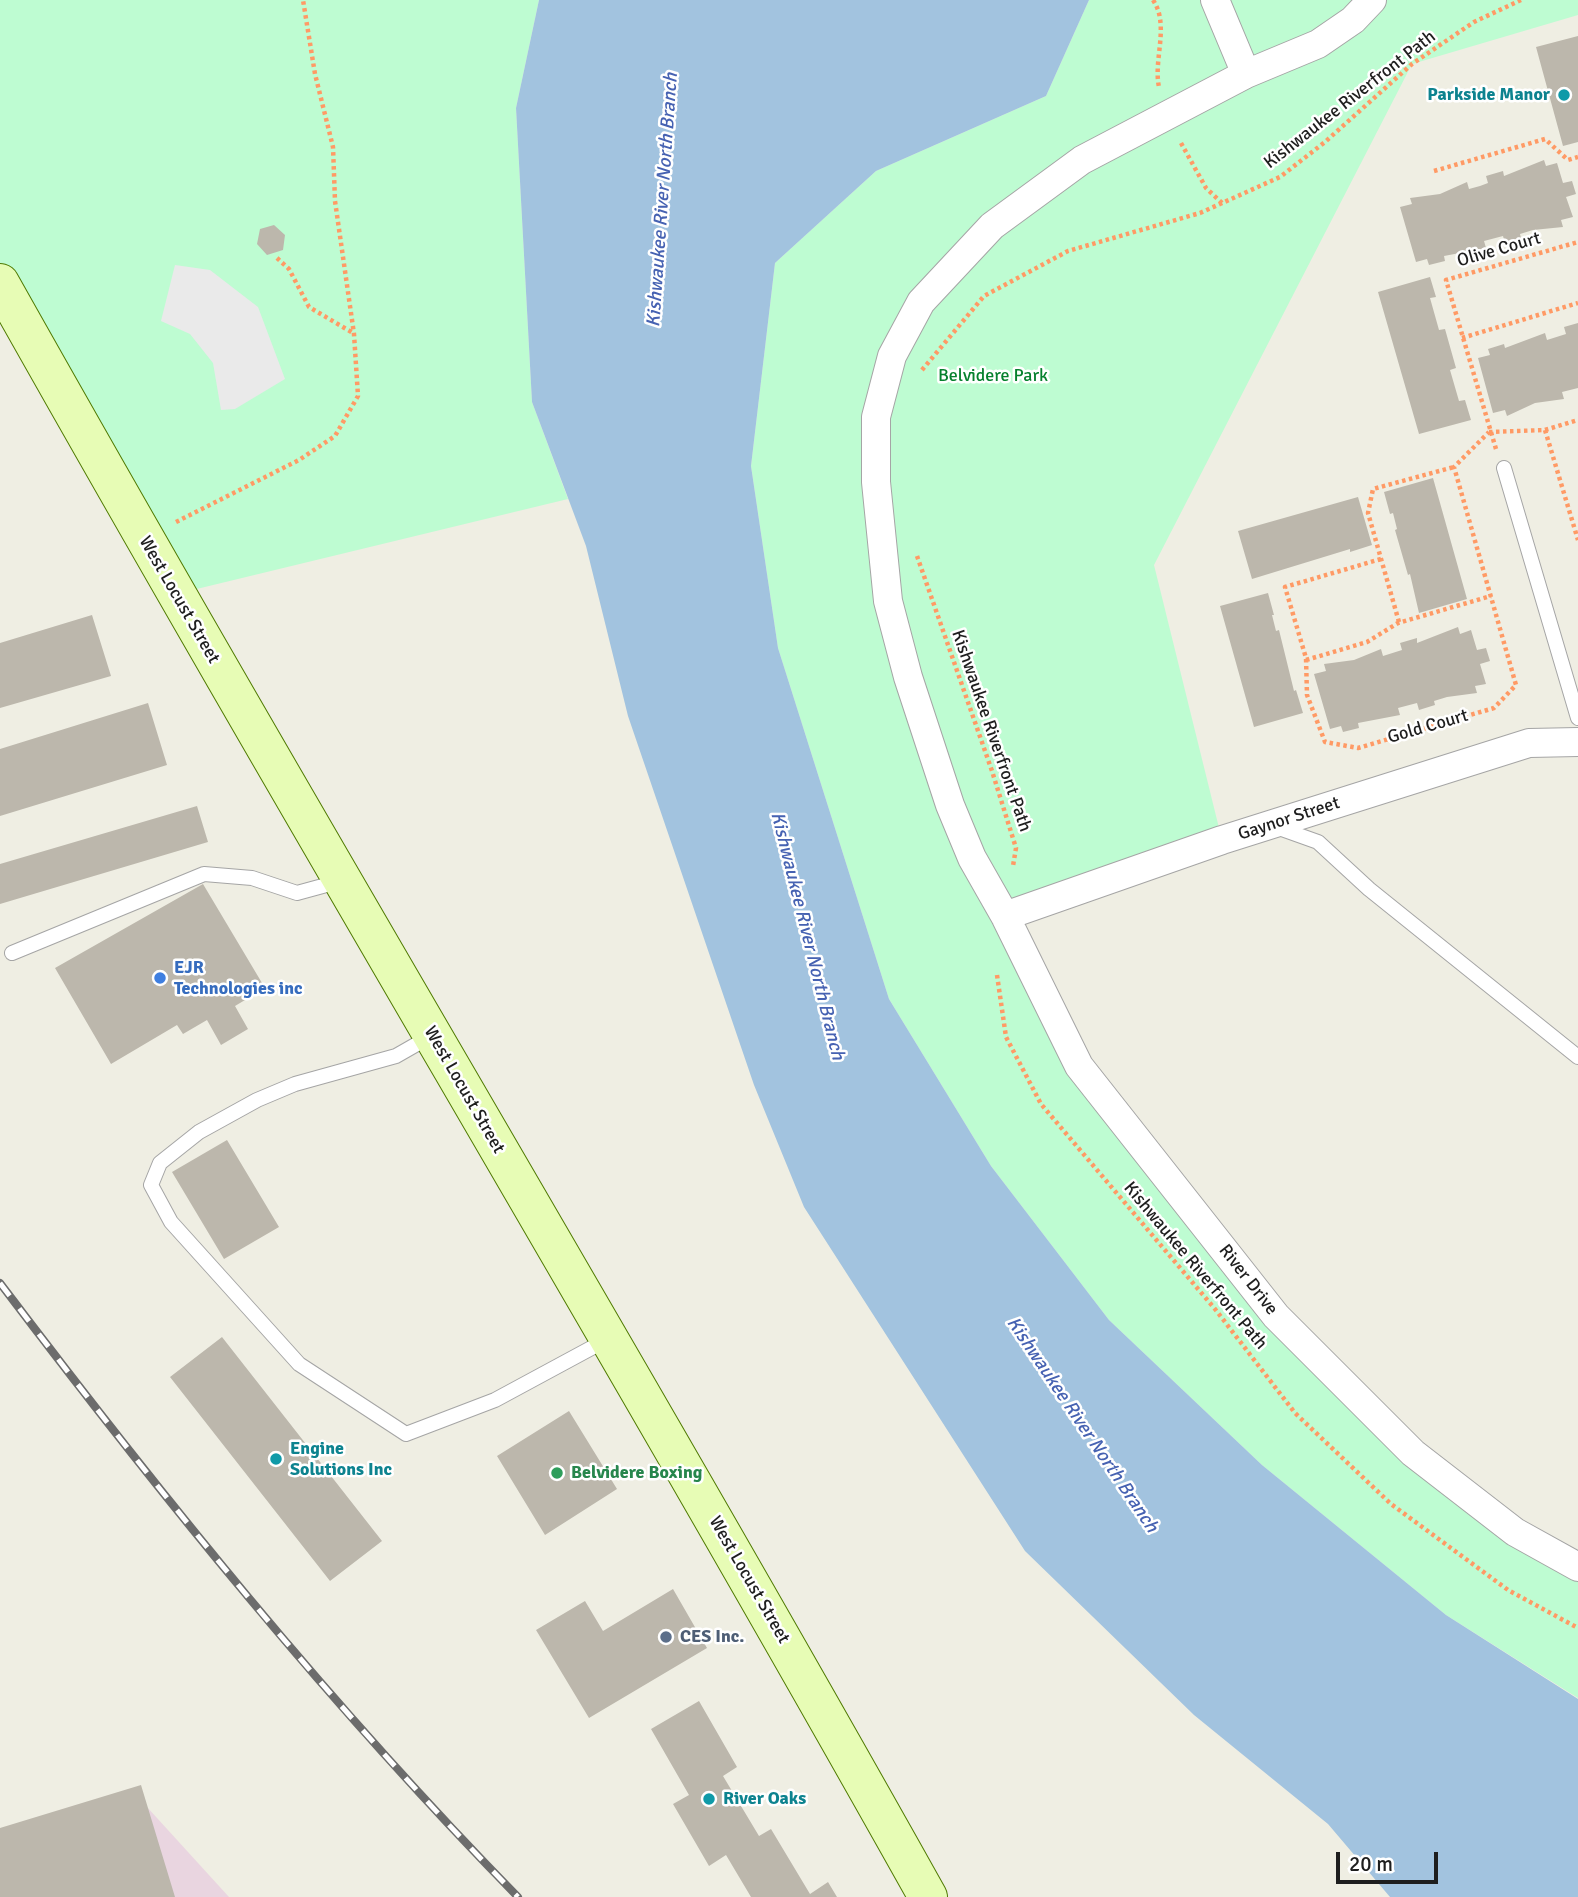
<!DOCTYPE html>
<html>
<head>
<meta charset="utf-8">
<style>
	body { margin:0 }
	#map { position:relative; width:1578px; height:1897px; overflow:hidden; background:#efeee3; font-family:Signika,sans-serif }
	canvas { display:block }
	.scale { position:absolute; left:1336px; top:1852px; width:102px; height:32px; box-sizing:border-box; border:4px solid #1e1e1e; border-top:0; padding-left:9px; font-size:21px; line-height:24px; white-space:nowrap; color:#1e1e1e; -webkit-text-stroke:5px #fff; paint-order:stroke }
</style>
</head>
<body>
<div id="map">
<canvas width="1578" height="1897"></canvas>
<div class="scale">20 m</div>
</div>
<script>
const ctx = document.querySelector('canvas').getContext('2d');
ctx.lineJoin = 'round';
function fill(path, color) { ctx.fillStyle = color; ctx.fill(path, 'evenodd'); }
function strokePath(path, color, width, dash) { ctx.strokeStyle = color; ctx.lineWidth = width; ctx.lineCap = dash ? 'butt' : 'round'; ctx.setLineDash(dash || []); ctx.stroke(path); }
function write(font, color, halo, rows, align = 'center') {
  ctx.font = font + ' Signika,sans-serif'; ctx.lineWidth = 5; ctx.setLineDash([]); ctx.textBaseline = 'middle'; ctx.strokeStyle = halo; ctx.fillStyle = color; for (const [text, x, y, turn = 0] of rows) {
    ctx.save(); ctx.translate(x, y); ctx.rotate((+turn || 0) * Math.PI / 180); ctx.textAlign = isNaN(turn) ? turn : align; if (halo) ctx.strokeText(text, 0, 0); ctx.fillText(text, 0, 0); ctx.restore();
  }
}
fill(new Path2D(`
	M 147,1807 L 229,1897 L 0,1897 L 0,1854 Z`), '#e9d5e0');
fill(new Path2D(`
	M 0,0 L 539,0 L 516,108 L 532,402 L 568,499 L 176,594 L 0,283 Z
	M 1089,0 L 1578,0 L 1578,15 L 1412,64 L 1154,565 L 1222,840 L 1005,917 L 1079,1066 L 1413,1454 L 1578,1567 L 1578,1698 L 1446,1615 L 1262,1465 L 1109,1320 L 991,1166 L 889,999 L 778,648 L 751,466 L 775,263 L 876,171 L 1046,96 Z`), '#befcd2');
fill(new Path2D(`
	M 175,265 L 210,270 L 258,307 L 285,379 L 235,409 L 221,410 L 213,363 L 190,334 L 161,321 Z`), '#eaeaea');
fill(new Path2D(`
	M 539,0 L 1089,0 L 1046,96 L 876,171 L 775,263 L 751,466 L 778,648 L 889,999 L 991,1166 L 1109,1320 L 1262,1465 L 1446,1615 L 1578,1699 L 1578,1897 L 1390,1897 L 1328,1824 L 1194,1715 L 1025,1551 L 804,1207 L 754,1085 L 628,716 L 586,546 L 532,402 L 516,108 Z`), '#a2c3df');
fill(new Path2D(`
	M 1578,36 L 1578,142 L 1563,146 L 1536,47 Z
	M 1544,160 L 1546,166 L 1557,163 L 1563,183 L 1572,181 L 1576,194 L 1566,197 L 1573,217 L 1561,220 L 1563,227 L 1533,230 L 1520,234 L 1521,238 L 1505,243 L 1503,236 L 1484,241 L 1486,248 L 1444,256 L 1445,261 L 1429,265 L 1427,259 L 1416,262 L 1400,207 L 1412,204 L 1410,198 L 1440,194 L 1467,182 L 1469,189 L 1480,186 L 1488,183 L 1486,176 L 1503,171 L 1504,176 Z
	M 274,225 L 285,235 L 283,250 L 267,255 L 257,244 L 260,229 Z
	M 1430,277 L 1436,297 L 1430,298 L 1439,330 L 1445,329 L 1456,368 L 1450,370 L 1459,401 L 1465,400 L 1471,420 L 1419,434 L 1378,292 Z
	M 1578,323 L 1578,388 L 1562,392 L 1564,399 L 1535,403 L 1507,416 L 1505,410 L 1493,413 L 1478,358 L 1490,355 L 1488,349 L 1504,344 L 1505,348 L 1545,333 L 1547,340 L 1566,334 L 1564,327 Z
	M 1433,478 L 1467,599 L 1419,613 L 1410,574 L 1408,575 L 1395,530 L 1397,529 L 1393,513 L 1390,514 L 1384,492 Z
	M 1358,497 L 1372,545 L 1350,552 L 1350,549 L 1252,579 L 1238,531 Z
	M 1268,593 L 1274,615 L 1272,615 L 1276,631 L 1279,630 L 1294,691 L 1296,690 L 1303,713 L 1254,727 L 1220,606 Z
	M 92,615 L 111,676 L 0,708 L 0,643 Z
	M 1458,627 L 1460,634 L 1471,630 L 1477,650 L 1486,648 L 1490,661 L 1480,664 L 1486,684 L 1475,686 L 1477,693 L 1447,697 L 1434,701 L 1435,705 L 1419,710 L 1417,703 L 1398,708 L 1400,715 L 1358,723 L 1359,728 L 1343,732 L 1341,726 L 1330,729 L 1314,674 L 1326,671 L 1324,664 L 1354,660 L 1381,649 L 1383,656 L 1402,650 L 1400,643 L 1417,638 L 1417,643 Z
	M 148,703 L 167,765 L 0,816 L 0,749 Z
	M 197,806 L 208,842 L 0,904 L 0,864 Z
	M 203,884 L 265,988 L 235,1006 L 248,1029 L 221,1045 L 207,1020 L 183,1034 L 177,1025 L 111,1064 L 55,968 Z
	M 227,1140 L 279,1227 L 224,1259 L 172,1172 Z
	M 222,1337 L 382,1541 L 330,1581 L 170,1377 Z
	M 569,1411 L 617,1489 L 545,1535 L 497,1456 Z
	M 673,1589 L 707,1648 L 589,1718 L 536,1630 L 585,1601 L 603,1631 Z
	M 699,1701 L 737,1767 L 723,1776 L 759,1836 L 771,1829 L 810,1894 L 828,1882 L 837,1897 L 751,1897 L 726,1855 L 709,1866 L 673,1804 L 689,1795 L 651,1729 Z
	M 141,1785 L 175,1897 L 0,1897 L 0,1828 Z`), '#bcb7ac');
const lane = new Path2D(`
	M 1504,468 L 1578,718
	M 1276,827 L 1318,842 L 1369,889 L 1578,1057
	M 12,953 L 204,874 L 252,878 L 297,893 L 341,881
	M 431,1036 L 396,1056 L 295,1084 L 257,1100 L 199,1132 L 160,1163 L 151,1185 L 171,1222 L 299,1364 L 406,1434 L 495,1400 L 608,1339`);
const street = new Path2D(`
	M 1215,0 L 1246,74
	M 1372,0 L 1353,20 L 1318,44 L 1246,74 L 1082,160 L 992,226 L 921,302 L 892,356 L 876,417 L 876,482 L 888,601 L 908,677 L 950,805 L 972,858 L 1005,916 L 1079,1066 L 1276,1316 L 1413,1453 L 1515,1532 L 1578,1567
	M 1005,916 L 1222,840 L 1529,743 L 1578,742`);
const secondary = new Path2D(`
	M 0,283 C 304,824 625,1356 928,1897`);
strokePath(lane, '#a5a5a5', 16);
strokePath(street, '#a5a5a5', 30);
strokePath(secondary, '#4f7a00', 40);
strokePath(new Path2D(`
	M 1153,0 C 1170,25 1153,60 1159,87
	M 1181,143 L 1206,188 L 1222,203
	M 1434,171 L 1545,139 L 1568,160 L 1578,157
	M 277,258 L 289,269 L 309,307 L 353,333
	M 1462,338 L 1578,303
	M 922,370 L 984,296 L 1068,251 L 1200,213 L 1280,177 L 1325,142 L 1412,64 L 1474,22 L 1521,0
	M 1545,430 L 1578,540
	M 1489,432 L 1545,430 L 1578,420
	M 1496,449 L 1446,280 L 1578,242
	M 176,522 L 299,460 L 335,436 L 358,396 L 354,334 L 335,201 L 333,147 L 315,74 L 303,0
	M 917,556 L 992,771 L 1016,848 L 1013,866
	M 1381,559 L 1285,587 L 1306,658 L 1307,695 L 1325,742 L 1358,748 L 1494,708 L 1516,685 L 1454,467 L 1489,432
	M 1399,622 L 1368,513 L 1373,489 L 1454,467
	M 1306,660 L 1367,642 L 1398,623 L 1491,596
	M 997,975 L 1006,1037 L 1041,1104 L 1215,1309 L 1295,1413 L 1391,1504 L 1508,1590 L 1578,1628`), '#ff9a65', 4.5, [3.5, 3.5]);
strokePath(lane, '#fff', 14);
strokePath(street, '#fff', 28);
strokePath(secondary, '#e7fcb5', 38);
const rail = new Path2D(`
	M 0,1283 C 162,1497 330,1705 518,1897`);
strokePath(rail, '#6c6c6c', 8);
strokePath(rail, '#fff', 5, [16]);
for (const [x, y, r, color] of [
	[1564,95,7,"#0f9aa8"],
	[160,978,7,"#3f7fe0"],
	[276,1459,7,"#0f9aa8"],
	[557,1473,7,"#2e9e5b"],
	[666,1637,7,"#5c6f8a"],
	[709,1799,7,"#0f9aa8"]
]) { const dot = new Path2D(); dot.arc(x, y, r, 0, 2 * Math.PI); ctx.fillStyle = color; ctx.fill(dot); strokePath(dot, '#fff', 2.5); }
write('bold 18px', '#0d838f', '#fff', [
	["Parkside Manor",1550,95,"right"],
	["Engine",290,1449],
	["Solutions Inc",290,1470],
	["River Oaks",723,1799]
], 'left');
write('18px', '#1e1e1e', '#fff', [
	["Kishwaukee Riverfront Path",1350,100,-38],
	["Olive Court",1499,250,-16],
	["West Locust Street",179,600,60],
	["Gold Court",1428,727,-16],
	["Kishwaukee Riverfront Path",991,731,71],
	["Gaynor Street",1289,819,-18],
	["West Locust Street",464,1090,60],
	["Kishwaukee Riverfront Path",1195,1266,50],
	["River Drive",1248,1280,52],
	["West Locust Street",749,1580,60]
]);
write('18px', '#07812e', '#fff', [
	["Belvidere Park",993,376]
]);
write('bold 18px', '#366cbe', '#fff', [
	["EJR",174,968],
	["Technologies inc",174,989]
], 'left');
write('bold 18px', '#27864d', '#fff', [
	["Belvidere Boxing",571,1473]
], 'left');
write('bold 18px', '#4e5e75', '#fff', [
	["CES Inc.",680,1637]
], 'left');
write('italic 19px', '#4662b2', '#fff', [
	["Kishwaukee River North Branch",663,200,-86],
	["Kishwaukee River North Branch",807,936,76],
	["Kishwaukee River North Branch",1082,1425,56]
]);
</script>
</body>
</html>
